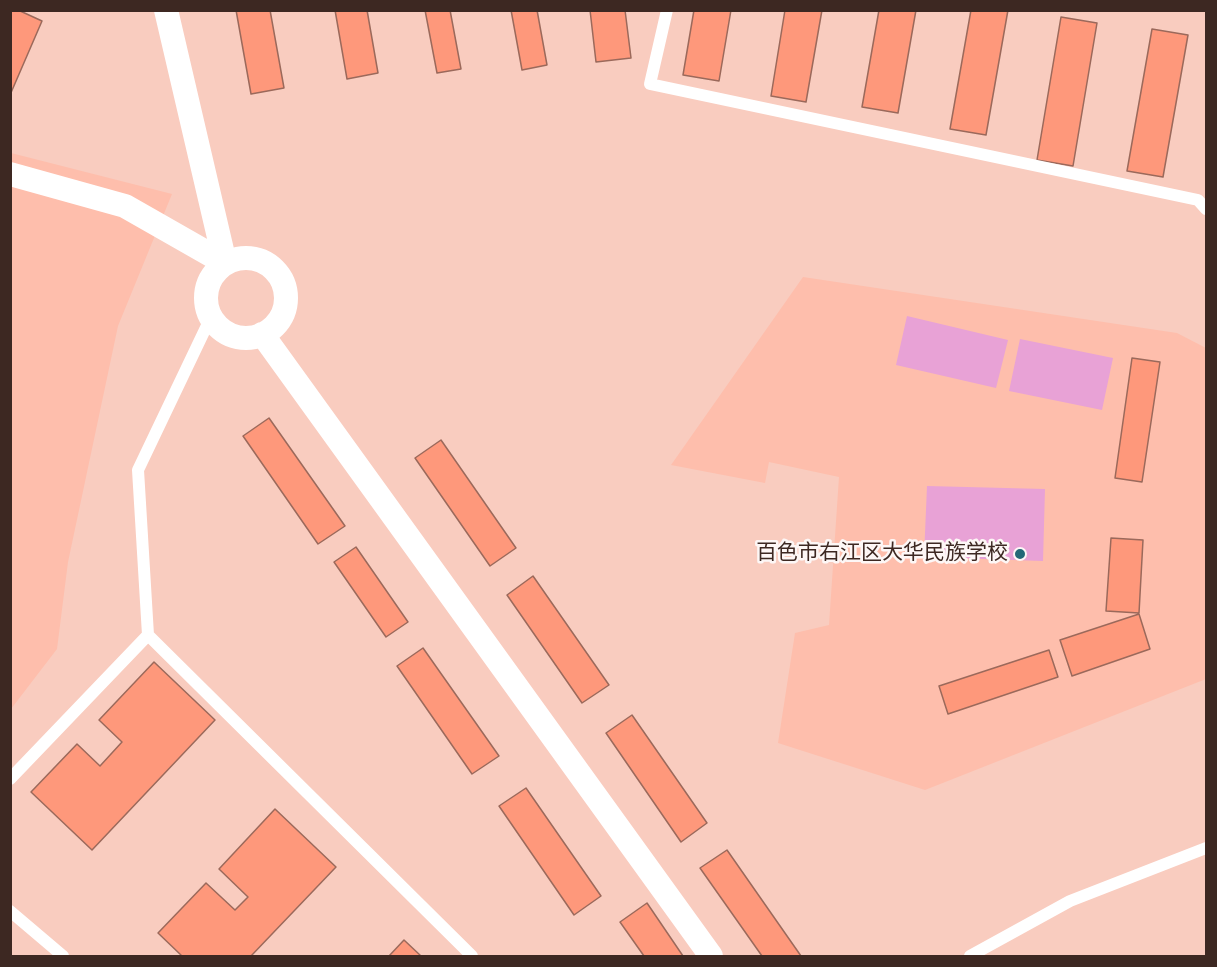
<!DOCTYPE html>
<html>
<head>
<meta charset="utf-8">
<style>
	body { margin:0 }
	#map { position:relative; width:1217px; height:967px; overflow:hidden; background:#f9ccbf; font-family:"Roboto Condensed",sans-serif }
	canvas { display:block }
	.frame { position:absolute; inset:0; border:12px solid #3d2822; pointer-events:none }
</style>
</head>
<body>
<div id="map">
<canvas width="1217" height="967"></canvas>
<div class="frame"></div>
</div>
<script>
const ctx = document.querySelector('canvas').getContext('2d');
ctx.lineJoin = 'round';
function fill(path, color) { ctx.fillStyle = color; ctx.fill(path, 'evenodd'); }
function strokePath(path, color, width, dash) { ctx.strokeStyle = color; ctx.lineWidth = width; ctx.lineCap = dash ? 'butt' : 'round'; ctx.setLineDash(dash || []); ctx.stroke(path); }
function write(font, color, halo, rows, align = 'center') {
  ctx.font = font + ' "Roboto Condensed","Noto Sans SC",sans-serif'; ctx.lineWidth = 5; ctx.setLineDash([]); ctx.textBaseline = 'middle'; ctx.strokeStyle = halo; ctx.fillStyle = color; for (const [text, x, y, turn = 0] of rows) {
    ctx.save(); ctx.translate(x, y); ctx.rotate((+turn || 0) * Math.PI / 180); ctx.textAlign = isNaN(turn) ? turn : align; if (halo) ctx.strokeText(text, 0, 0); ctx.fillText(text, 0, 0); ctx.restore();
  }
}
fill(new Path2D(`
	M 11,153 L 172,194 L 118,326 L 68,562 L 57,649 L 11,709 Z
	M 803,277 L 1177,333 L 1206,348 L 1206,679 L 925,790 L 778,743 L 795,633 L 829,625 L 839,477 L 769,462 L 765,483 L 671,465 Z`), '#febeac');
fill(new Path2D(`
	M 907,316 L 1008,340 L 996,388 L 896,365 Z
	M 1020,339 L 1113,358 L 1102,410 L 1009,391 Z
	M 927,486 L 1045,489 L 1043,561 L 924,557 Z`), '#e8a2d6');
const building = new Path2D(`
	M 10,10 L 18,10 L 42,21 L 10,95 Z
	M 236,10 L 270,10 L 284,88 L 251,94 Z
	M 335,10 L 367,10 L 378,73 L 347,79 Z
	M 425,10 L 450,10 L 461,69 L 437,73 Z
	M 511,10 L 537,10 L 547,65 L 522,70 Z
	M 590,10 L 625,10 L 631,58 L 596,62 Z
	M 694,10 L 731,10 L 719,81 L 683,75 Z
	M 785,10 L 822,10 L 806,102 L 771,96 Z
	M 879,10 L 916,10 L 898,113 L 862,107 Z
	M 971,10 L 1008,10 L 986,135 L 950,129 Z
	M 1061,17 L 1097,23 L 1073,166 L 1037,160 Z
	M 1152,29 L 1188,35 L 1163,177 L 1127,171 Z
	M 1132,358 L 1160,362 L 1142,482 L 1115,478 Z
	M 269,418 L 345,526 L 318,544 L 243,436 Z
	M 441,440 L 516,548 L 490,566 L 415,458 Z
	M 1111,538 L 1143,540 L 1139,613 L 1106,611 Z
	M 356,547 L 408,622 L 386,637 L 334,562 Z
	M 533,576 L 609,685 L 582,703 L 507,595 Z
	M 1139,614 L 1150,649 L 1072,676 L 1060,640 Z
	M 423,648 L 499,756 L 472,774 L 397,666 Z
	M 1049,650 L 1058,677 L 948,714 L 939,686 Z
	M 154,662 L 215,720 L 92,850 L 31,792 L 77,744 L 100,766 L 122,742 L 99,720 Z
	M 632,715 L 707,823 L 681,842 L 606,733 Z
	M 526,788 L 601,896 L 574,915 L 499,806 Z
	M 275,809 L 336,867 L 251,956 L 182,956 L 158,933 L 206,883 L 235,910 L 248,897 L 219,869 Z
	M 727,850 L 801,956 L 762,956 L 700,868 Z
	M 647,903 L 683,956 L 644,956 L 620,922 Z
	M 404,940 L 421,956 L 389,956 Z`);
fill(building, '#fe987b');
strokePath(building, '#9b695b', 1.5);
strokePath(new Path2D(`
	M 667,10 L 650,84 L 1198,200 L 1206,209
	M 211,317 L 138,470 L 148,635 L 472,956
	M 10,779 L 148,635
	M 10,911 L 63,956
	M 970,956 L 1070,901 L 1206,848`), '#fff', 12);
strokePath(new Path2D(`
	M 166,10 L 225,263
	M 10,174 L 125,206 L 225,263
	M206 298a40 40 0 1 1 80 0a40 40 0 1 1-80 0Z
	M 262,334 L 711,956`), '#fff', 24);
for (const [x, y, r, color] of [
	[1020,554,6,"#236878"]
]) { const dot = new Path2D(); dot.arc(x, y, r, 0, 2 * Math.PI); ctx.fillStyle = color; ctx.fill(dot); strokePath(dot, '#fdf7f6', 2); }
write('21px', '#3d2822', '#fdf7f6', [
	["百色市右江区大华民族学校",1008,554]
], 'right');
</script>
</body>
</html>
